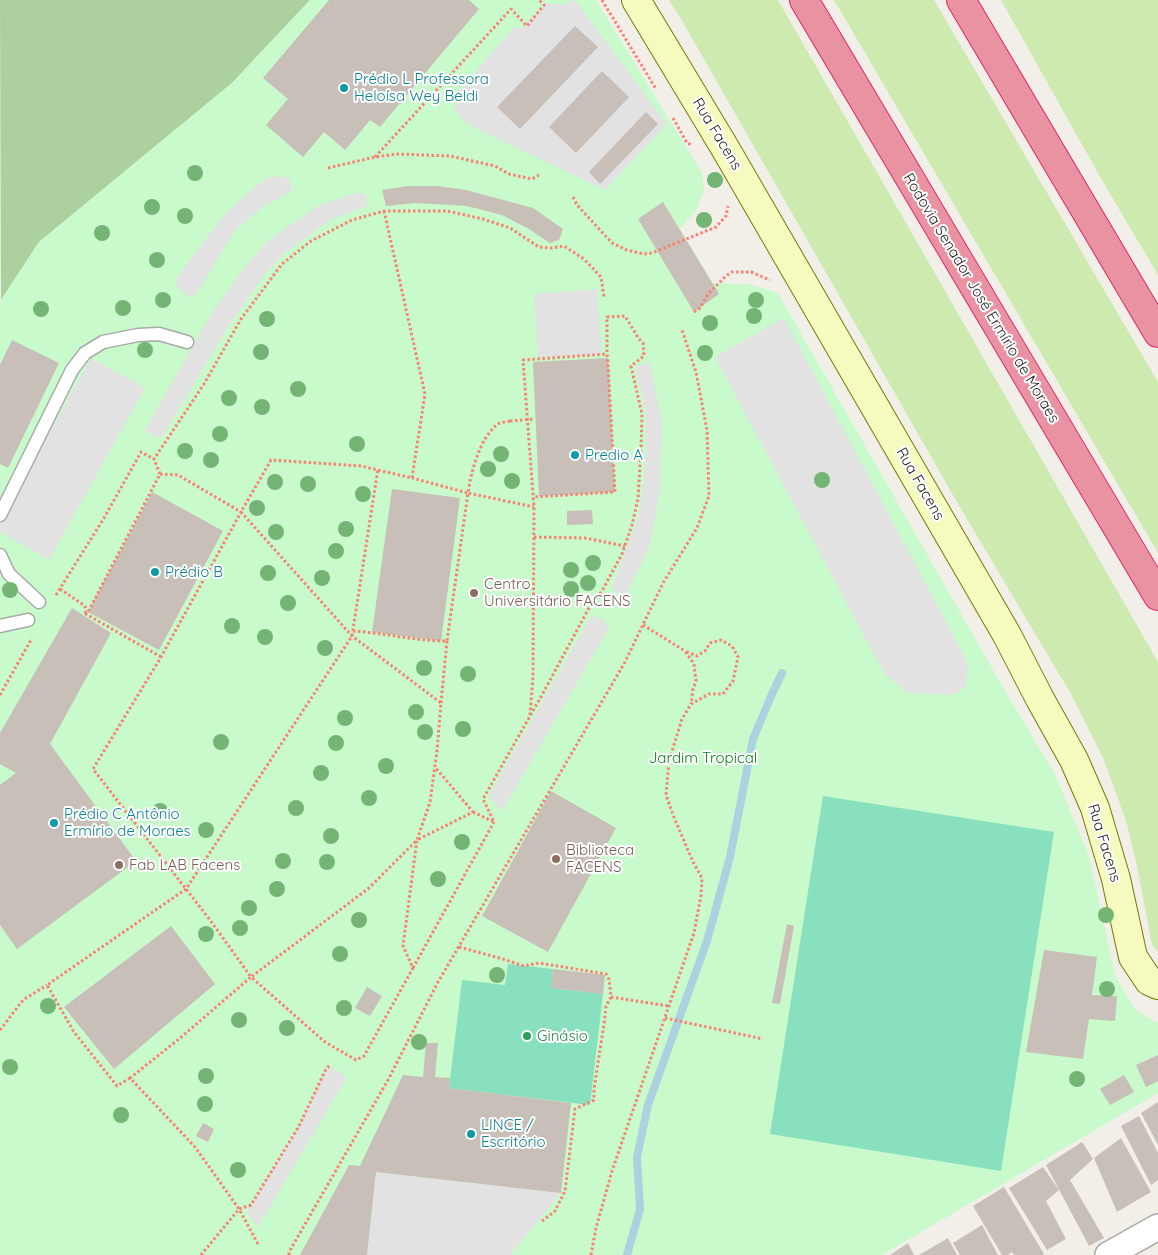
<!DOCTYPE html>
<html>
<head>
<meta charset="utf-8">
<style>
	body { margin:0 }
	canvas { display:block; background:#f2efe9 }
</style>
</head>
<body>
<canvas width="1158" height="1255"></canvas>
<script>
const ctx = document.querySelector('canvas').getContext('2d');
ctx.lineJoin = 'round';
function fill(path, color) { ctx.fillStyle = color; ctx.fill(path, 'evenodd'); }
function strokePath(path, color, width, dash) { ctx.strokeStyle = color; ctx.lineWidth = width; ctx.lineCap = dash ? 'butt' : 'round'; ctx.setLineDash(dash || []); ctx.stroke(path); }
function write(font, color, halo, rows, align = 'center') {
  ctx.font = font + ' Quicksand,sans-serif'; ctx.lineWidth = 4; ctx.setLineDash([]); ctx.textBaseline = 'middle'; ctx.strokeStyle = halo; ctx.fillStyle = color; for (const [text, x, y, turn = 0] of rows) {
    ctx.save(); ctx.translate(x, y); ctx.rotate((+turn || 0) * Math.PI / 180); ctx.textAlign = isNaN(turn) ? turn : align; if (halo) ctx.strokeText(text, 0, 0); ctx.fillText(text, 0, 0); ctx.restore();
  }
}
fill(new Path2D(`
	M 669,0 L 778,0 L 1158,662 L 1158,952 L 1152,945 L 1137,866 L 1127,824 L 1104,760 L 1071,694 L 958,504 L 681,19 Z
	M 834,0 L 934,0 L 1158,382 L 1158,553 Z
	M 1001,0 L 1158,0 L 1158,275 L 1099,175 Z`), '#cdebb0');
fill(new Path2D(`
	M 0,0 L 310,0 L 232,83 L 39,242 L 1,300 Z`), '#add19e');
fill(new Path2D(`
	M 310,0 L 596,0 L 702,173 L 704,191 L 697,209 L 680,229 L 713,283 L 748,284 L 778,293 L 1004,689 L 1055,774 L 1089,856 L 1115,975 L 1135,1010 L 1158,1023 L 1158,1093 L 882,1255 L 0,1255 L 0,302 L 39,242 L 232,83 Z`), '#c8facc');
fill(new Path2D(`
	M 823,796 L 1054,832 L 1001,1171 L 770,1134 Z
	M 508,964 L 553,969 L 551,988 L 603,994 L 590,1105 L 449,1088 L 462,980 L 505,985 Z`), '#88e0be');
fill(new Path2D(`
	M 573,0 L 579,5 L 667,124 L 605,190 L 473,127 L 462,120 L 454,108 L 457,94 L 514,27 L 522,28 L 546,3 L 564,5 Z
	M 275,176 L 289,178 L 292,188 L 290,192 L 262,207 L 234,232 L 198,291 L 193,297 L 188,297 L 179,289 L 176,285 L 176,279 L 214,228 L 231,208 L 265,179 Z
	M 355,193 L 365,194 L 368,206 L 331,219 L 285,253 L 265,274 L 229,325 L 161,439 L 144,431 L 213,311 L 247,264 L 270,239 L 320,205 Z
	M 597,289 L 602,354 L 538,358 L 534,294 Z
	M 784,318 L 968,663 L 966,687 L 953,695 L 907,693 L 884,673 L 715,357 Z
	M 91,358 L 145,388 L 49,560 L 0,532 L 0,522 Z
	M 650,363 L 662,422 L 660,489 L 656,513 L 649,548 L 626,595 L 617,593 L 612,586 L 638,518 L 642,493 L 646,452 L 645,413 L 635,366 Z
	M 591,616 L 603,619 L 609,628 L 502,811 L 488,797 Z
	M 333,1068 L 347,1077 L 258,1227 L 246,1212 L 299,1126 L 326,1069 Z
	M 376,1172 L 561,1193 L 510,1255 L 367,1255 Z`), '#e2e2e2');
strokePath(new Path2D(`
	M 627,1255 L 640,1209 L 637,1157 L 648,1105 L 707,941 L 730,857 L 753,739 L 772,694 L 782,673`), '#aad3df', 8);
fill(new Path2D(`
	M 329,0 L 469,0 L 479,9 L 380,127 L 370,120 L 345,150 L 324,132 L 303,157 L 266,125 L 288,99 L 263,78 Z
	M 575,26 L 598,47 L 520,129 L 497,107 Z
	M 602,71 L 629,97 L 576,153 L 549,127 Z
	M 646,112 L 658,124 L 600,184 L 589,172 Z
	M 408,186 L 438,186 L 466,190 L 533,208 L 563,229 L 559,240 L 550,243 L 529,229 L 502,215 L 467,206 L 416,203 L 386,206 L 382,190 Z
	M 663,202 L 719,294 L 694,312 L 638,219 Z
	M 12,340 L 59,363 L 8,468 L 0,464 L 0,365 Z
	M 608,358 L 615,492 L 539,496 L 533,362 Z
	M 392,489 L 460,498 L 441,641 L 372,632 Z
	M 152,492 L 223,531 L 159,650 L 88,612 Z
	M 592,510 L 593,524 L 567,525 L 567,511 Z
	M 72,608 L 111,633 L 50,744 L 136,861 L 17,949 L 0,925 L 0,785 L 16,773 L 0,764 L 0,733 Z
	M 551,791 L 616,828 L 548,952 L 482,916 Z
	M 787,924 L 794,926 L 780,1004 L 772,1003 Z
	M 171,926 L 215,984 L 114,1069 L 64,1007 Z
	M 1044,950 L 1097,957 L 1092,995 L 1117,996 L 1115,1021 L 1089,1019 L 1083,1059 L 1026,1052 Z
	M 553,969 L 605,975 L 603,994 L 551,988 Z
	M 367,987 L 382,996 L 370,1016 L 355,1008 Z
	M 426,1043 L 438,1043 L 435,1077 L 450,1078 L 449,1088 L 571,1103 L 561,1193 L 376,1172 L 367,1255 L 300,1255 L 349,1165 L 360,1166 L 403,1075 L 423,1077 Z
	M 1158,1055 L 1158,1081 L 1146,1087 L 1136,1065 Z
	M 1124,1075 L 1134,1092 L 1110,1105 L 1100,1089 Z
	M 1158,1102 L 1158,1145 L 1141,1113 Z
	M 1139,1116 L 1158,1153 L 1158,1180 L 1151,1185 L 1121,1126 Z
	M 203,1123 L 214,1129 L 208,1142 L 196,1136 Z
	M 1121,1138 L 1151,1192 L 1117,1212 L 1094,1158 Z
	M 1082,1142 L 1093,1159 L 1070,1180 L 1104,1238 L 1089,1246 L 1046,1165 Z
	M 1043,1167 L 1059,1190 L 1046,1201 L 1066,1239 L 1047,1250 L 1009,1188 Z
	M 1004,1187 L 1044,1254 L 1043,1255 L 1014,1255 L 1012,1252 L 1008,1255 L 1002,1255 L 973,1206 Z
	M 982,1225 L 998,1255 L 960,1255 L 953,1243 Z
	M 948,1238 L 957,1255 L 919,1255 Z
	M 908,1243 L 914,1255 L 890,1255 Z`), '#c7bfb8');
const lane = new Path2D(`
	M 0,515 L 72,370 L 85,353 L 103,342 L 138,335 L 159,334 L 187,342
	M 0,555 L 9,574 L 39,602
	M 0,626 L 28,620`);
const street = new Path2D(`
	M 1108,1255 L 1158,1227`);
const secondary = new Path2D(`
	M 636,0 L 725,148 L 1007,635 L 1040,699 L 1074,760 L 1095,808 L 1116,879 L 1133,957 L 1149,981 L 1158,985`);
const highway = new Path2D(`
	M 804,0 L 1158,596
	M 961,0 L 1158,333`);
strokePath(lane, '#a9a9a9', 15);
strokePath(street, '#a9a9a9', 28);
strokePath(secondary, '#707d05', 30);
strokePath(highway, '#dc2a67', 30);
strokePath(new Path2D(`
	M 602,0 L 656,89
	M 673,118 L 687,143 L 692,145
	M 375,157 L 511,9 L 527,26 L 544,5 L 539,0
	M 328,168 L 375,157 L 398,154 L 450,156 L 495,166 L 509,174 L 532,179 L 539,175
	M 573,197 L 577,205 L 612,243 L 627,250 L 644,254 L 652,253 L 716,227 L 726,216 L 728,206
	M 694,312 L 700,308 L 708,294 L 726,276 L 732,272 L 751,272 L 770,280
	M 510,421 C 506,422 501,422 498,424 C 480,437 471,472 468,493 L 534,507
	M 160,474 L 154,459 L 204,384 L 241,319 L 282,264 L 311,241 L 352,220 L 384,211 L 447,211 L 483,219 L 510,228 L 539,247 L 551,248 L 564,246 L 584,259 L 601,277 L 604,297
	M 534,537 L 585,538 L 625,546
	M 60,589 L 85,606 L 86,614
	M 56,595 L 104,518 L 141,452 L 154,459
	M 643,625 L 685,651
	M 353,631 C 384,633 415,641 447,641 L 468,493 L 412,478
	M 161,657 L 86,614 L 88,612 L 160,474 L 178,475 L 241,512 L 161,657 L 93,769 L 210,920 L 251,977 L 369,888 L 417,840 L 430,802 L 437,751 L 441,703 L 352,636 L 241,512 L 271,460 L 361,466 L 412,478 L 425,394 L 384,211
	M 0,695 L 32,638
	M 441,703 L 447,641
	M 530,715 L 533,677 L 534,507 L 523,360 L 607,354
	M 473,812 L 494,822 L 483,799 L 542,695 L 590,606 L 602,591 L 622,554 L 632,525 L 638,499 L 641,449 L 642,414 L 631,366 L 644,356 L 643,343 L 639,339 L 625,316 L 607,317 L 607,354 L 608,364 L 615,492 L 533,497
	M 459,947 L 503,959 L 524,966 L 539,963 L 606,974 L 609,979 L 611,997 L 606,1006 L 604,1024 L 594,1089 L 594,1100 L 575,1109 L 565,1191 L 555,1211 L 542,1221
	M 413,968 L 494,822
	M 611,997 L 668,1006
	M 665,1018 L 763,1039
	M 0,1030 L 23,1000 L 47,985
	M 130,1078 L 117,1086 L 74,1032 L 47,985 L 186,889 L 352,636 L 378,469
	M 258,1244 L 239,1209 L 251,1205 L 299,1126 L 326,1069 L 330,1065
	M 201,1255 L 239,1209 L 195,1147 L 130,1078 L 179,1039 L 251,977 L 325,1042 L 356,1060 L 364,1056 L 413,968 L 403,946 L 417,840 L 473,812 L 435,767
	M 289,1255 L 289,1252 L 388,1080 L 438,982 L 625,662 L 663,583 L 697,528 L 709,496 L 707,430 L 696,372 L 682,330
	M 591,1255 L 596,1228 L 612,1171 L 694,933 L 701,895 L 702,878 L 693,862 L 673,815 L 666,795 L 669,761 L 682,719 L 691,704 L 709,694 L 723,694 L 733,681 L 738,657 L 732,646 L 721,640 L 710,643 L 705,651 L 697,656 L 685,651 L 694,664 L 696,681 L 693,689 L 691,704`), '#fa8072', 3, [2.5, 2.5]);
strokePath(lane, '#fff', 12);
strokePath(street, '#fff', 25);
strokePath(secondary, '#f7fabf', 28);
strokePath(highway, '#e892a2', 28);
strokePath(new Path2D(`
	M 510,421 L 535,419`), '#fa8072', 3, [2.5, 2.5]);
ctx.fillStyle = '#74b475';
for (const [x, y] of [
	[195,173],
	[715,180],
	[152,207],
	[185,216],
	[704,220],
	[102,233],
	[157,260],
	[163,300],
	[756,300],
	[123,308],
	[41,309],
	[754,316],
	[267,319],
	[710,323],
	[145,350],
	[261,352],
	[705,353],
	[298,389],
	[229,398],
	[262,407],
	[220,434],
	[357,444],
	[185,451],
	[501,454],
	[211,460],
	[488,469],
	[822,480],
	[512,481],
	[275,482],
	[308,484],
	[363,494],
	[257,508],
	[346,529],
	[276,532],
	[336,551],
	[593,563],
	[571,570],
	[268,573],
	[322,578],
	[588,583],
	[571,589],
	[10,590],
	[288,603],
	[232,626],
	[265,637],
	[325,648],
	[424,668],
	[468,674],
	[416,712],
	[345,718],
	[463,729],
	[425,732],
	[221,742],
	[336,743],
	[386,766],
	[321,773],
	[369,798],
	[296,808],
	[160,811],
	[206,830],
	[331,836],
	[462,842],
	[283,861],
	[327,862],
	[438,879],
	[277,889],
	[249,908],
	[1106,915],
	[359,920],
	[240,928],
	[206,934],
	[340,954],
	[497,975],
	[1107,989],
	[48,1006],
	[344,1008],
	[239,1020],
	[287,1028],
	[419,1042],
	[10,1067],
	[206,1076],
	[1077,1079],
	[205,1104],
	[121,1115],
	[238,1170]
]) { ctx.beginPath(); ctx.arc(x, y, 8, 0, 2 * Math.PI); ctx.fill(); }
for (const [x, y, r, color] of [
	[344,88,5,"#0f9aa8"],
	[575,455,5,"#0f9aa8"],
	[155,572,5,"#0f9aa8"],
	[474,593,5,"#8d6e63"],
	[54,823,5,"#0f9aa8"],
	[556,859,5,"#8d6e63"],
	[119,865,5,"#8d6e63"],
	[527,1036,5,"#2e9e5b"],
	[471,1134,5,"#0f9aa8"]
]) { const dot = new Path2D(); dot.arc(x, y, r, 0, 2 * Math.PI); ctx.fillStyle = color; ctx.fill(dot); strokePath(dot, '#fff', 2); }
write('15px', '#0d838f', '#fff', [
	["Prédio L Professora",354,79],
	["Heloísa Wey Beldi",354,96],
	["Predio A",585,455],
	["Prédio B",165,572],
	["Prédio C Antônio",64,814],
	["Ermírio de Moraes",64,831],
	["LINCE /",481,1125],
	["Escritório",481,1142]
], 'left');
write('15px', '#222', '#fff', [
	["Rua Facens",717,134,59],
	["Rodovia Senador José Ermírio de Moraes",981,298,59],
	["Rua Facens",920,484,60],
	["Rua Facens",1104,843,73]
]);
write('15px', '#785e54', '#fff', [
	["Centro",484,584],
	["Universitário FACENS",484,601],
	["Biblioteca",566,850],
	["FACENS",566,867],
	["Fab LAB Facens",129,865]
], 'left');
write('15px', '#0c8416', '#fff', [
	["Jardim Tropical",703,758]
]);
write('15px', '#27864d', '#fff', [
	["Ginásio",537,1036]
], 'left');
</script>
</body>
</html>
